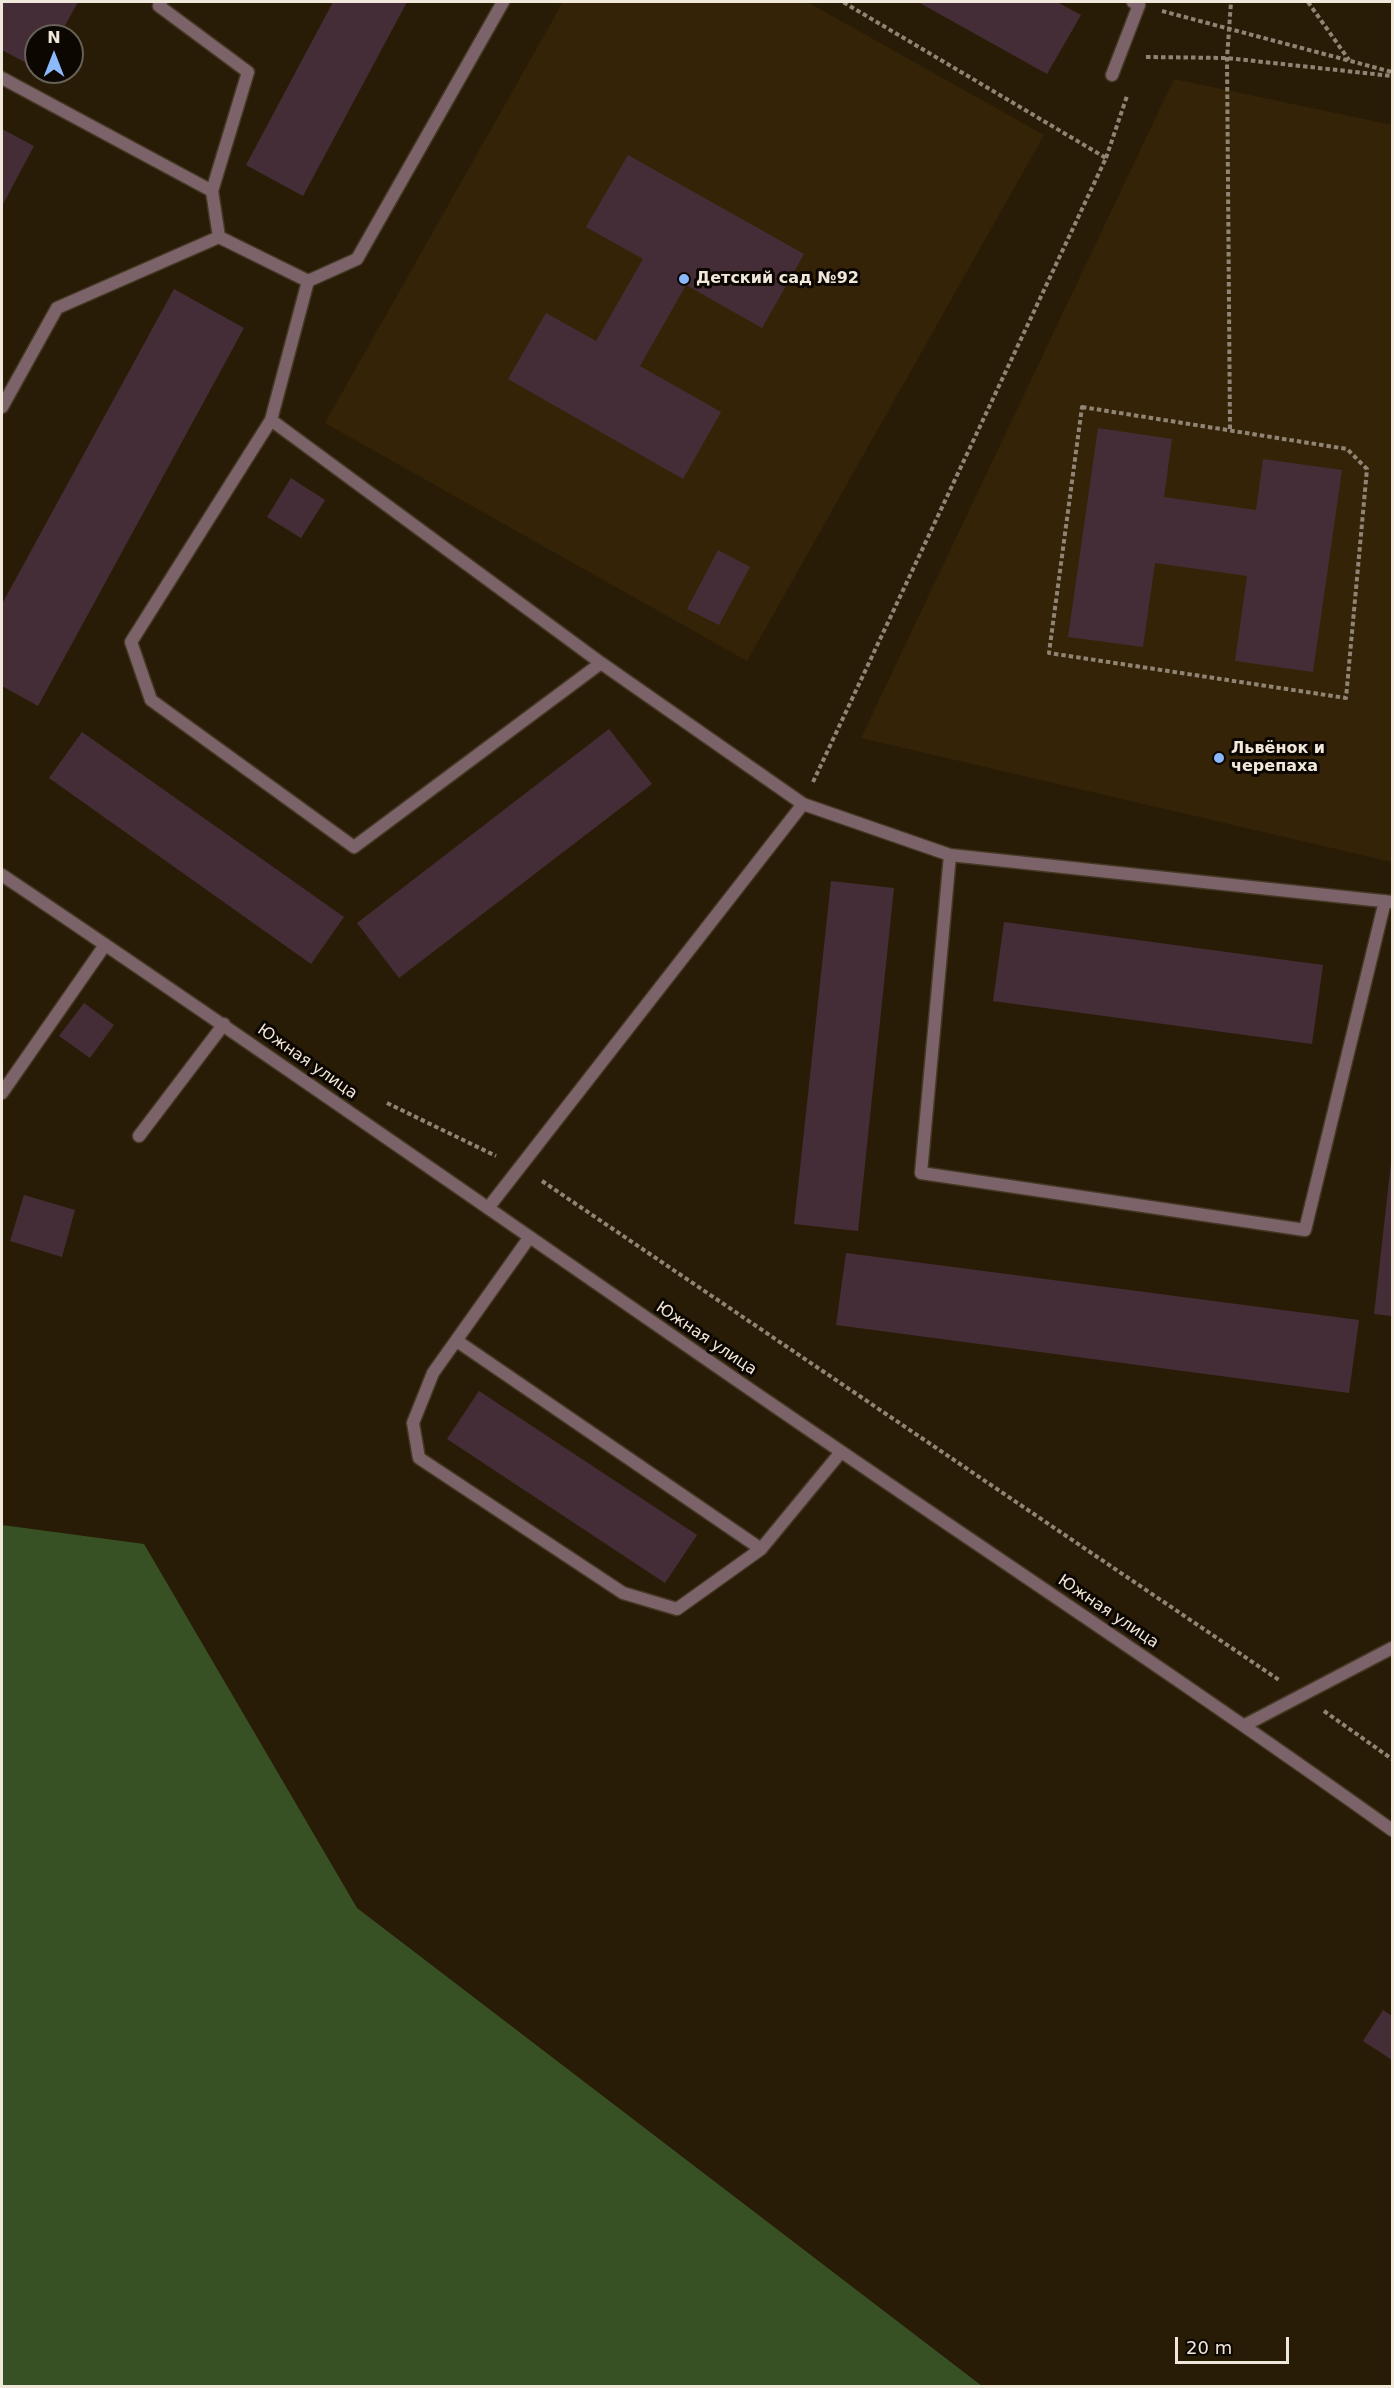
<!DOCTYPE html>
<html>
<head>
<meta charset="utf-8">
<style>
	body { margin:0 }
	#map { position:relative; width:1394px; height:2388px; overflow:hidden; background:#291c07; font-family:"DejaVu Sans",sans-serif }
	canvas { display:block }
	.frame { position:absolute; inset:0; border:3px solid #f1e8dc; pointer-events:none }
	.north { position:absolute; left:24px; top:24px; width:60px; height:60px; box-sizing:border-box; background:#0d0702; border:2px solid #686159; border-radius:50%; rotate:0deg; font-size:16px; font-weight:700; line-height:24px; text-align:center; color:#f1e8dc }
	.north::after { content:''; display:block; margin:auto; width:21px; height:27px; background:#8bb9fc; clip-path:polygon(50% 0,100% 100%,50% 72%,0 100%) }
	.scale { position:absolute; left:1175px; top:2337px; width:114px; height:27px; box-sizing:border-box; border:3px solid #f1e8dc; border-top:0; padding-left:8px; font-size:18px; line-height:21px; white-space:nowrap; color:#f1e8dc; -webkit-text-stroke:4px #0d0702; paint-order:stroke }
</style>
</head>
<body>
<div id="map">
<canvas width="1394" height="2388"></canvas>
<div class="frame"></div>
<div class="north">N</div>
<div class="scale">20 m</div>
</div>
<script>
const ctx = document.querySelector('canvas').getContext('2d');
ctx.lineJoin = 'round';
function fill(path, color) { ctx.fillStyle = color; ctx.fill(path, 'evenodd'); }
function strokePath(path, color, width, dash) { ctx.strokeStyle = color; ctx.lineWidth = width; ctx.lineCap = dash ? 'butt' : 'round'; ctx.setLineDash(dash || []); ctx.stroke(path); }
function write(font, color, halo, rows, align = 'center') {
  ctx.font = font + ' "DejaVu Sans",sans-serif'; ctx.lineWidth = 6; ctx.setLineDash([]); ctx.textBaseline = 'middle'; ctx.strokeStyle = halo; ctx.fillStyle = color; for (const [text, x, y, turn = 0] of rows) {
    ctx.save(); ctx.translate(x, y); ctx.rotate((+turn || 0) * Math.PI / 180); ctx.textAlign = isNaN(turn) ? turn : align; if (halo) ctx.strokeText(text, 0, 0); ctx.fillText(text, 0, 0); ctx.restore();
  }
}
fill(new Path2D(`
	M 563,2 L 807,2 L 1044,135 L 747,661 L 325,423 Z
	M 1174,79 L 1392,125 L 1392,862 L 861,738 Z`), '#352307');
fill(new Path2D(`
	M 2,1525 L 144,1544 L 357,1908 L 982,2386 L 2,2386 Z`), '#385124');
fill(new Path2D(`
	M 2,2 L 78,2 L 59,36 L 36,36 L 36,68 L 2,50 Z
	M 333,2 L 407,2 L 303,196 L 246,165 Z
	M 918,2 L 1057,2 L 1081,15 L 1047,74 Z
	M 2,129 L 34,146 L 2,206 Z
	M 628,155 L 804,254 L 762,328 L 686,285 L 640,366 L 721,412 L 683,479 L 508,379 L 546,313 L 596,341 L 643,259 L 586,227 Z
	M 174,289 L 244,328 L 38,706 L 2,686 L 2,604 Z
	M 1098,428 L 1172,439 L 1164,497 L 1256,510 L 1263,459 L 1342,470 L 1313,672 L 1235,661 L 1247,576 L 1155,563 L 1143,647 L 1068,637 Z
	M 291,478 L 325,500 L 301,538 L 267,517 Z
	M 718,550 L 750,567 L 719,625 L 687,609 Z
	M 609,729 L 652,784 L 399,978 L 357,923 Z
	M 82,732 L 344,917 L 311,964 L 49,778 Z
	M 831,881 L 894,888 L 858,1231 L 794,1224 Z
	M 1004,922 L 1323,965 L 1312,1044 L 993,1001 Z
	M 84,1003 L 114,1025 L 90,1058 L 59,1036 Z
	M 1391,1163 L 1392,1163 L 1392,1316 L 1374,1314 Z
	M 24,1195 L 75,1210 L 62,1257 L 10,1241 Z
	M 846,1253 L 1359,1320 L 1349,1393 L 836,1325 Z
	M 479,1391 L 697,1535 L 665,1583 L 447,1439 Z
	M 1383,2010 L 1392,2016 L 1392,2060 L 1363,2041 Z`), '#452d37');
const service = new Path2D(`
	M 161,2 L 159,6 L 248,72 L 212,191 L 219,237 L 308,281 L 357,259 L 503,2
	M 1112,75 L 1139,5 L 1133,2
	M 2,78 L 212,191
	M 308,281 L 271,420 L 601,663 L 803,804 L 950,855 L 1392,902
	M 2,407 L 57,308 L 219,237
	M 271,420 L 131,642 L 151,700 L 354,847 L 601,663
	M 950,855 L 921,1173 L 1305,1230 L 1385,901
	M 2,1093 L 105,945
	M 139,1136 L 224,1024
	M 488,1208 L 803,804
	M 529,1238 L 433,1373 L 413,1423 L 419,1458 L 623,1593 L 677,1609 L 761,1549 L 841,1452
	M 457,1341 L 761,1549`);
const minor = new Path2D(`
	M 1245,1725 L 1392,1648`);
const tertiary = new Path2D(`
	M 2,875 C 260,1048 514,1227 770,1403 C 978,1546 1188,1684 1392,1830`);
strokePath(service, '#453925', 15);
strokePath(minor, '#453925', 15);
strokePath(tertiary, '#453925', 15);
strokePath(new Path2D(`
	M 1308,2 L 1349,60
	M 1162,11 L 1392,72
	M 1146,57 L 1227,58 L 1392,76
	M 1106,158 L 1127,96
	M 1082,407 L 1347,449 L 1367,469 L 1346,698 L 1049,653 Z
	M 1230,429 L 1227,58 L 1231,2
	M 813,782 L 1106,158 L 843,2
	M 387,1103 L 496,1156
	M 542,1181 L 1279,1680
	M 1324,1711 L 1392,1759`), '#908575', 4, [4.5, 3]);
strokePath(service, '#7c6369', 12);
strokePath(minor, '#7c6369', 12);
strokePath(tertiary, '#7c6369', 12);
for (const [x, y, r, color] of [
	[684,279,6,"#8bb9fc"],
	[1219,758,6,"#8bb9fc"]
]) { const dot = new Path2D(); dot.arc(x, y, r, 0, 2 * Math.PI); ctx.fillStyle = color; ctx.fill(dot); strokePath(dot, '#0d0702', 2); }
write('bold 16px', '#f1e8dc', '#0d0702', [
	["Детский сад №92",696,279],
	["Львёнок и",1231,749],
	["черепаха",1231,767]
], 'left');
write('16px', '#f1e8dc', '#0d0702', [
	["Южная улица",307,1062,35],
	["Южная улица",706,1339,34],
	["Южная улица",1108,1612,34]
]);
</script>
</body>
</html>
